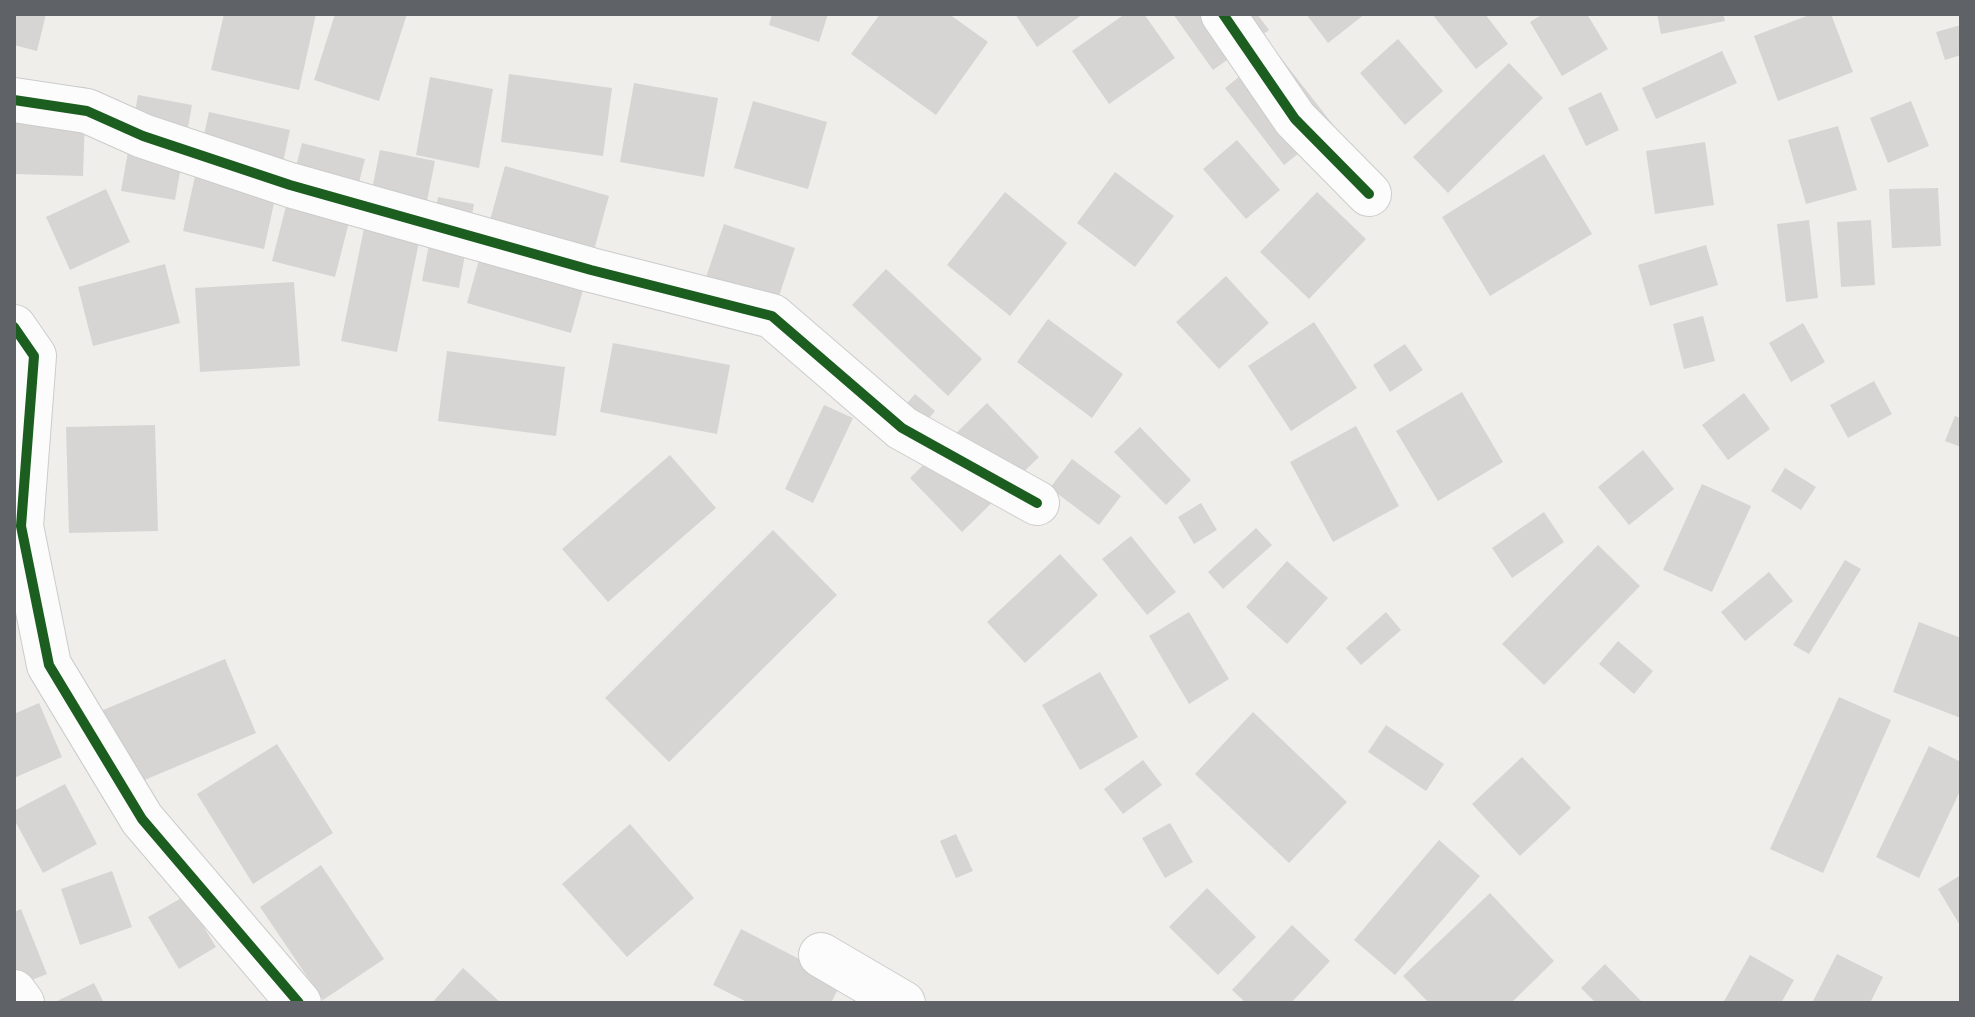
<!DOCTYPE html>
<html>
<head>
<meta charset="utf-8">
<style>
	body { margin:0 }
	#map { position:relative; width:1975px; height:1017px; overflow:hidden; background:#efeeea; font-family:Jost,sans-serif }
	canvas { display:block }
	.frame { position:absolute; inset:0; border:16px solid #5f6368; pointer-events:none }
</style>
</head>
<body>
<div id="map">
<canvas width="1975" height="1017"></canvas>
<div class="frame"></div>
</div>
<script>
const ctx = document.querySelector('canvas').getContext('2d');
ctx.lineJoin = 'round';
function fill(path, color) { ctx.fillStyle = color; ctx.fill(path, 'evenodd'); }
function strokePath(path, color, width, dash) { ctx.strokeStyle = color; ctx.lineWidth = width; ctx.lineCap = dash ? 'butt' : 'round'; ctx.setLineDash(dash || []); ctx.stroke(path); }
fill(new Path2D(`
	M 14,14 L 46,14 L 37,51 L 14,45 Z
	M 224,14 L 316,14 L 299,90 L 211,70 Z
	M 335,14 L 407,14 L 379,101 L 314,80 Z
	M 772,14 L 828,14 L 819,42 L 769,25 Z
	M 880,14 L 949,14 L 988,42 L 936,115 L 851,54 Z
	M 1015,14 L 1083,14 L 1037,47 Z
	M 1125,14 L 1144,14 L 1175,58 L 1109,104 L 1072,51 Z
	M 1173,14 L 1257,14 L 1269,30 L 1213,70 Z
	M 1306,14 L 1365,14 L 1328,43 Z
	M 1432,14 L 1485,14 L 1508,44 L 1476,69 Z
	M 1543,14 L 1587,14 L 1608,49 L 1562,76 L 1530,22 Z
	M 1657,14 L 1723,14 L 1725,21 L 1661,34 Z
	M 1812,14 L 1831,14 L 1853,72 L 1778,101 L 1754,36 Z
	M 1961,25 L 1961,55 L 1945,60 L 1936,32 Z
	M 1398,39 L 1443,91 L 1405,125 L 1360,73 Z
	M 1274,49 L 1334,126 L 1284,165 L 1225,88 Z
	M 1722,51 L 1737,83 L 1656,119 L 1642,88 Z
	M 1509,63 L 1543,98 L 1448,193 L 1413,157 Z
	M 509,74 L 612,88 L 603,156 L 501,142 Z
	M 430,77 L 493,89 L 479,168 L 416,155 Z
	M 634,83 L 718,98 L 704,177 L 620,162 Z
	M 14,84 L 86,87 L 83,176 L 14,174 Z
	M 1601,92 L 1619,130 L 1586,146 L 1568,108 Z
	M 138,95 L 192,105 L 175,200 L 121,191 Z
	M 753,101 L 827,122 L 808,189 L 734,168 Z
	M 1911,101 L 1929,146 L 1888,163 L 1870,118 Z
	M 209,112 L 290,130 L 264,249 L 183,231 Z
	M 1838,126 L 1857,190 L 1806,204 L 1788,140 Z
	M 1237,140 L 1280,190 L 1246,219 L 1203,169 Z
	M 1705,142 L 1714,205 L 1655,214 L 1646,151 Z
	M 302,143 L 365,159 L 335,277 L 272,261 Z
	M 380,150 L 435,161 L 397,352 L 341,341 Z
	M 1544,154 L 1592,234 L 1490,296 L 1442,217 Z
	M 505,166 L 609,196 L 571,333 L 467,303 Z
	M 1115,172 L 1174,216 L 1135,267 L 1077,223 Z
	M 1938,188 L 1941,246 L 1892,248 L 1889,189 Z
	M 106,189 L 130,242 L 70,270 L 46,217 Z
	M 1005,192 L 1067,243 L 1010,316 L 947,265 Z
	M 1317,192 L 1366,239 L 1309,299 L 1260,252 Z
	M 438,197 L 474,204 L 459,288 L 422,281 Z
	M 1809,220 L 1818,298 L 1786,302 L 1777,224 Z
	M 1871,220 L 1875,285 L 1841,287 L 1837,222 Z
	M 724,224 L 795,248 L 770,323 L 699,298 Z
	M 1706,245 L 1718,285 L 1650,306 L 1638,265 Z
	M 165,264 L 180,323 L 93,346 L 78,287 Z
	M 886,269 L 982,359 L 948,396 L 852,305 Z
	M 1226,276 L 1269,323 L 1219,369 L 1176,322 Z
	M 294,282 L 300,366 L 200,372 L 195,288 Z
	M 1703,316 L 1715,361 L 1684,369 L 1673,324 Z
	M 1048,319 L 1123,374 L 1092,418 L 1017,362 Z
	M 1314,322 L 1357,388 L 1291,431 L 1248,366 Z
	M 1803,323 L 1825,362 L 1791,382 L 1769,343 Z
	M 613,343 L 730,365 L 717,434 L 600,412 Z
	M 1405,344 L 1423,370 L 1390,392 L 1373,365 Z
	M 447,351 L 565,367 L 556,436 L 438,421 Z
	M 1874,381 L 1892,414 L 1848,438 L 1830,405 Z
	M 1462,392 L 1503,462 L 1438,501 L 1396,431 Z
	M 1744,393 L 1770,429 L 1728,460 L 1702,425 Z
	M 915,394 L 935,411 L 900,453 L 880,435 Z
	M 987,403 L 1039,457 L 962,532 L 910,478 Z
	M 824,405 L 853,418 L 813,503 L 785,489 Z
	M 1955,416 L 1961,418 L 1961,447 L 1945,441 Z
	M 155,425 L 158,531 L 69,533 L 66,427 Z
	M 1356,426 L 1399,506 L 1333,542 L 1290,462 Z
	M 1140,427 L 1191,480 L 1166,505 L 1114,452 Z
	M 1643,450 L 1674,489 L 1629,525 L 1598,487 Z
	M 670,455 L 716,508 L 608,602 L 562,549 Z
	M 1072,459 L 1121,496 L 1099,525 L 1050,488 Z
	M 1785,468 L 1816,487 L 1801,510 L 1771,491 Z
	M 1702,484 L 1751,506 L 1712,592 L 1663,570 Z
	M 1201,503 L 1217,530 L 1194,544 L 1178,517 Z
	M 1544,512 L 1564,542 L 1512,578 L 1492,548 Z
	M 1256,528 L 1272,545 L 1223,589 L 1208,572 Z
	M 773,530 L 837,595 L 669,762 L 605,698 Z
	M 1131,536 L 1176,592 L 1147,615 L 1102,559 Z
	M 1598,545 L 1640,586 L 1544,685 L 1502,644 Z
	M 1060,554 L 1098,595 L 1025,663 L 987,622 Z
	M 1845,560 L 1861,569 L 1809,654 L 1793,645 Z
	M 1287,561 L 1328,598 L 1287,644 L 1246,607 Z
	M 1769,572 L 1793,601 L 1745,641 L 1721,612 Z
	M 1189,612 L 1229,679 L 1189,704 L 1149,636 Z
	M 1386,612 L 1401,630 L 1361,665 L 1346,648 Z
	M 1919,622 L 1961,638 L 1961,718 L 1893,692 Z
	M 1618,641 L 1653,671 L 1634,694 L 1599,664 Z
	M 225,659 L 256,733 L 128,787 L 96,713 Z
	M 1100,672 L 1138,737 L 1080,770 L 1042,705 Z
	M 1839,697 L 1891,720 L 1823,873 L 1770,849 Z
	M 39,703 L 62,757 L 14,778 L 14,714 Z
	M 1253,712 L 1347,802 L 1289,863 L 1195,774 Z
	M 1386,725 L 1444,764 L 1426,791 L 1368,752 Z
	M 277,744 L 333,833 L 253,884 L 197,794 Z
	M 1929,746 L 1961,762 L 1961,789 L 1919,878 L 1876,857 Z
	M 1522,757 L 1571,808 L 1520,856 L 1472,804 Z
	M 1143,760 L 1162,785 L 1123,814 L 1104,789 Z
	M 65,784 L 97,844 L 43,873 L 14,819 L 14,811 Z
	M 1170,823 L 1193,862 L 1165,878 L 1142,838 Z
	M 630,824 L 694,898 L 627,957 L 562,884 Z
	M 956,834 L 973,871 L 956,878 L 940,841 Z
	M 1439,840 L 1480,876 L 1395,975 L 1354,940 Z
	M 321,865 L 384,959 L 323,1000 L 260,907 Z
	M 112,871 L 132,927 L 80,945 L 61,889 Z
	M 1961,875 L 1961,927 L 1938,889 Z
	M 1207,888 L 1256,937 L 1218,975 L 1169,927 Z
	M 1490,893 L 1554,961 L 1511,1003 L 1429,1003 L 1403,976 Z
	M 185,896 L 216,947 L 179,969 L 148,917 Z
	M 21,909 L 47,974 L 14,987 L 14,912 Z
	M 1292,925 L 1330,961 L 1291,1003 L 1246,1003 L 1232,990 Z
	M 741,929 L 842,981 L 831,1003 L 749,1003 L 713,985 Z
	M 1837,954 L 1883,977 L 1870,1003 L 1812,1003 Z
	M 1750,955 L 1794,980 L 1781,1003 L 1723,1003 Z
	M 1605,964 L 1641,1001 L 1639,1003 L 1596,1003 L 1581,988 Z
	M 463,968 L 501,1003 L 432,1003 Z
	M 94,983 L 104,1003 L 53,1003 Z`), '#d6d5d3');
const street = new Path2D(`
	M 1223,14 L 1295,119 L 1369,194
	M 14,100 L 87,111 L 143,136 L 290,185 L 591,270 L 772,316 L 902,428 L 1037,503
	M 14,327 L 34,356 L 21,526 L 49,665 L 142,819 L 299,1003
	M 821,955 L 903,1003
	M 14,992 L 22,1003`);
strokePath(street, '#cbcccc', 46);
strokePath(street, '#fdfcfc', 44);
strokePath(new Path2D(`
	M 1223,14 L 1295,119 L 1369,194
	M 14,100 L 87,111 L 143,136 L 290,185 L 591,270 L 772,316 L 902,428 L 1037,503
	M 14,327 L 34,356 L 21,526 L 49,665 L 142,819 L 299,1003`), '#1b5e20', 10);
</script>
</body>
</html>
